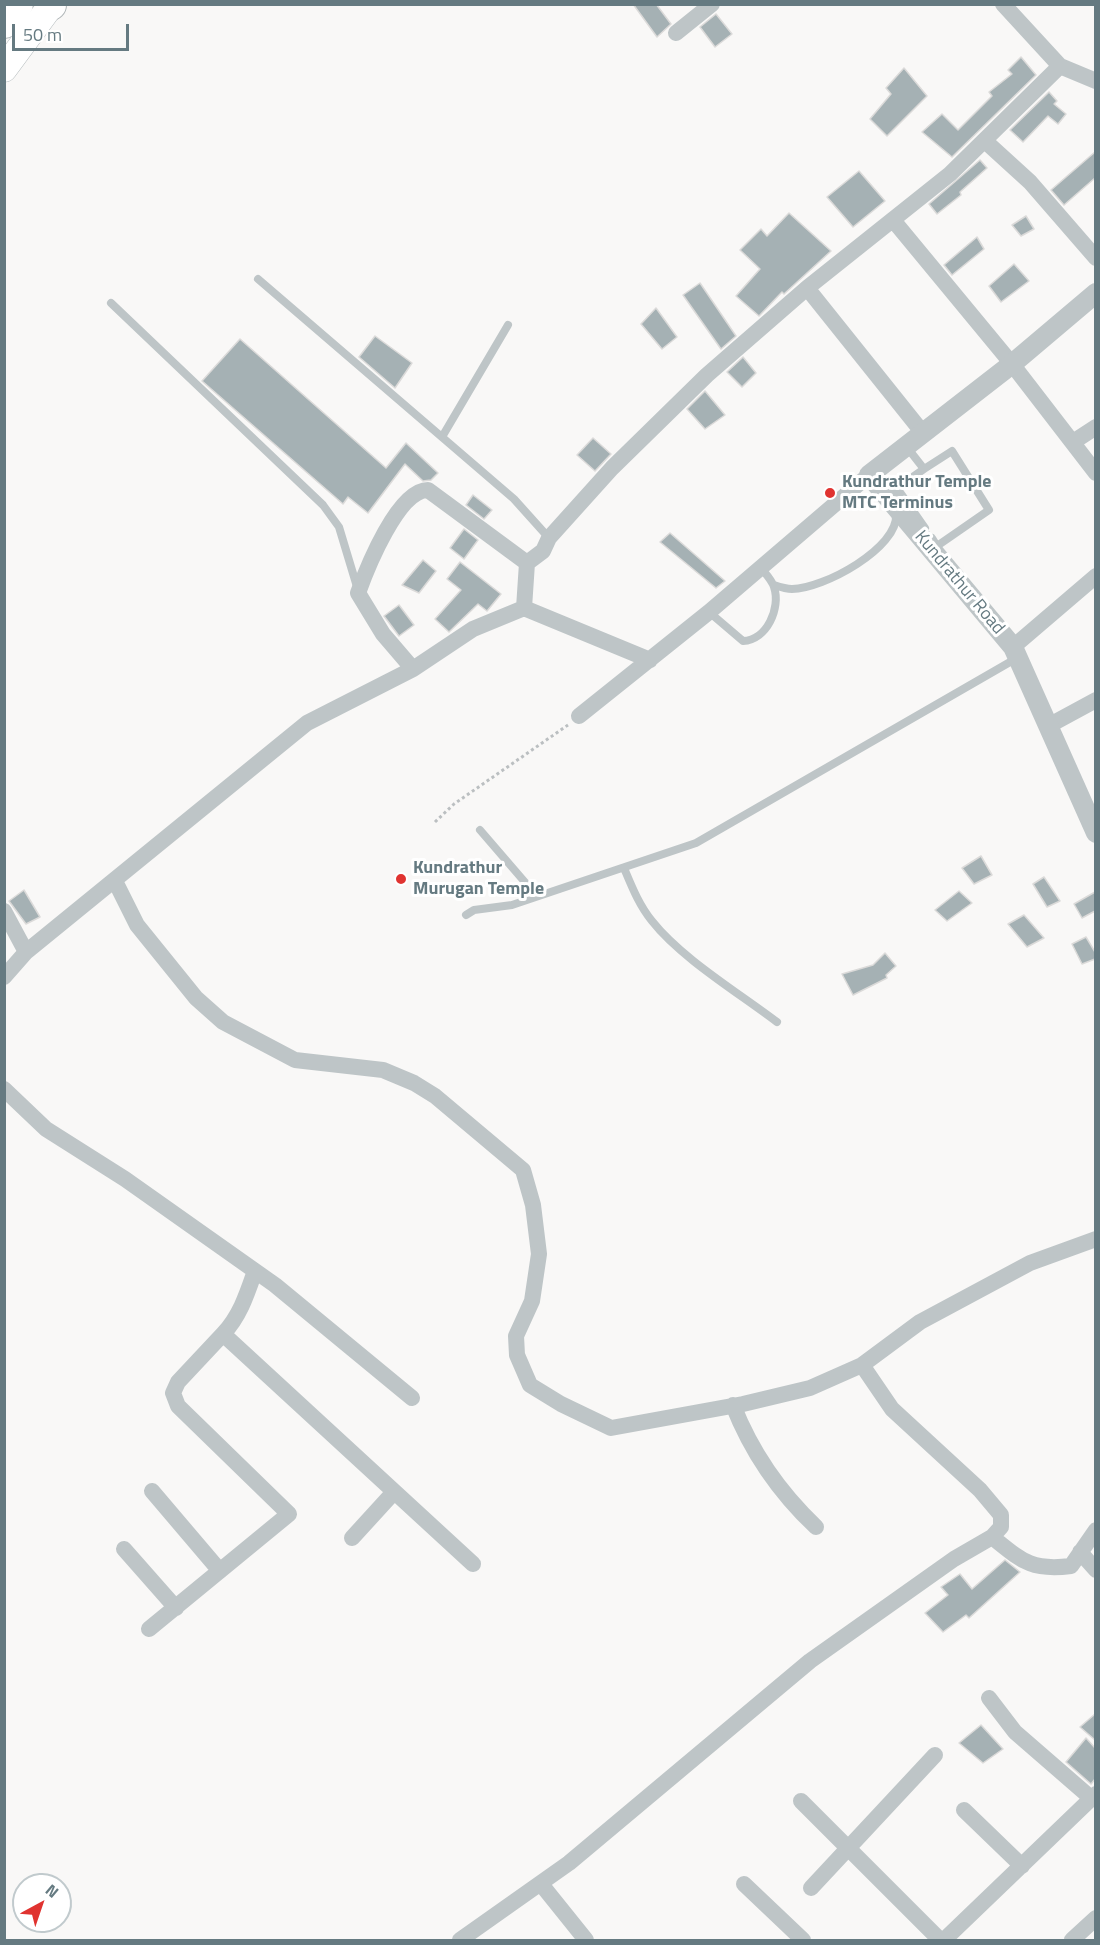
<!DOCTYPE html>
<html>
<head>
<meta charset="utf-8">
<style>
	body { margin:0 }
	#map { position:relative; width:1100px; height:1945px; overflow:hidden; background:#f9f8f7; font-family:"Titillium Web",sans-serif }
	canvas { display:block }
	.frame { position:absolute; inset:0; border:6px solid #657a81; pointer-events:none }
	.north { position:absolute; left:12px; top:1873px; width:60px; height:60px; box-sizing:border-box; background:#fff; border:2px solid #c1cacd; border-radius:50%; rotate:40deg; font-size:16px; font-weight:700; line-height:24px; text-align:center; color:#657a81 }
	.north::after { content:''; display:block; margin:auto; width:21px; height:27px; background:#e03330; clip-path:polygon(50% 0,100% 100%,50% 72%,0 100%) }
	.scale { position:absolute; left:12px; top:24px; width:117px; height:27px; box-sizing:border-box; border:3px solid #657a81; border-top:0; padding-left:8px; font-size:18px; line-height:21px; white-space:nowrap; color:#657a81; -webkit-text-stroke:4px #fff; paint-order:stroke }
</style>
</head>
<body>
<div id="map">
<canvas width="1100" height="1945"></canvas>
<div class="frame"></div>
<div class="north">N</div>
<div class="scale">50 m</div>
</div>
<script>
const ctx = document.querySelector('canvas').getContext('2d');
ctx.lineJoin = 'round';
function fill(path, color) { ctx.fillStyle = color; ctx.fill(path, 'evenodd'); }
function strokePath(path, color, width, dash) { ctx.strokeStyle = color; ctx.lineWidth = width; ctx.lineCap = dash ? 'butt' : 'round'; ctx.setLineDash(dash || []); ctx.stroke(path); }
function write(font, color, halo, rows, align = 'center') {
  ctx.font = font + ' "Titillium Web",sans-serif'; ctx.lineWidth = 6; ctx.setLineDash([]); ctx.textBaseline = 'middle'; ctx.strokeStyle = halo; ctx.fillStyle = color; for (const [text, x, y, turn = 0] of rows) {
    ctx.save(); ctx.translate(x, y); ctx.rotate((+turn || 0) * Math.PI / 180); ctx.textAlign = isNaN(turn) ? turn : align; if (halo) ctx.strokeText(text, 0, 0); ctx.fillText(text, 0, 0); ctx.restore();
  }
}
const building = new Path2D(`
	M 633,4 L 656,4 L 671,24 L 657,37 Z
	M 716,14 L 732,34 L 715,47 L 700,27 Z
	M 1021,57 L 1036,75 L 952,157 L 922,132 L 942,114 L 958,130 L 992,96 L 989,92 L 1012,74 L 1008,70 Z
	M 904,68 L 927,96 L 887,136 L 870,119 L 891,94 L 886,88 Z
	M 1049,92 L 1057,101 L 1054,104 L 1066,114 L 1058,124 L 1048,116 L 1023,142 L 1010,130 Z
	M 1095,152 L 1095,178 L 1064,205 L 1051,190 Z
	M 980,160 L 987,168 L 960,192 L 961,195 L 937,214 L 929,204 Z
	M 859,171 L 885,201 L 853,227 L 827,197 Z
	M 789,213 L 831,251 L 784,294 L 782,292 L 759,316 L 736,296 L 760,269 L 740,250 L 761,229 L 767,236 Z
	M 1026,216 L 1034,229 L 1021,236 L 1012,225 Z
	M 977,237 L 984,249 L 952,275 L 944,265 Z
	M 1014,264 L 1029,281 L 1001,302 L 989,286 Z
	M 700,283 L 736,336 L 721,349 L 683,295 Z
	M 656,308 L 677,337 L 662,349 L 641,324 Z
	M 375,336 L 412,363 L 395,388 L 359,357 Z
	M 240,339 L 386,468 L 406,443 L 438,473 L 431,480 L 423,481 L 405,464 L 368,513 L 348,497 L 343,504 L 202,381 Z
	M 743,357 L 756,373 L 742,387 L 727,372 Z
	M 705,391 L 725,415 L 705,429 L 687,409 Z
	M 593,438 L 611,454 L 595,471 L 577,455 Z
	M 473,495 L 492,510 L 484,519 L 466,505 Z
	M 464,529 L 478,540 L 464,559 L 450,548 Z
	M 670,533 L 725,581 L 716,588 L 660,542 Z
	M 423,560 L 436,571 L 419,593 L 402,585 Z
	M 460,562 L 501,594 L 487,611 L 478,604 L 449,632 L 435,619 L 461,590 L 447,579 Z
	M 399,605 L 414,625 L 399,636 L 384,616 Z
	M 981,856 L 992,875 L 974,884 L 962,868 Z
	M 1044,877 L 1060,901 L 1047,907 L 1033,884 Z
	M 24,890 L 40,917 L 26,924 L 9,901 Z
	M 959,891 L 972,903 L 947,921 L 935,910 Z
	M 1095,892 L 1095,911 L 1082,918 L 1074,904 Z
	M 1024,915 L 1044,938 L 1027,947 L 1008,924 Z
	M 1086,937 L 1095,952 L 1095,959 L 1082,964 L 1072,944 Z
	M 885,953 L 896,966 L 886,975 L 887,978 L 853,995 L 842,974 L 873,965 Z
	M 1005,1560 L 1020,1572 L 969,1618 L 966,1615 L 943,1632 L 925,1613 L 948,1595 L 941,1587 L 960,1574 L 972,1589 Z
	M 1095,1714 L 1095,1740 L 1080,1727 Z
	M 981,1725 L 1003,1749 L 983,1763 L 959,1743 Z
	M 1086,1738 L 1095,1748 L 1095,1779 L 1091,1784 L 1066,1762 Z`);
fill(building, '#a5b1b4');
strokePath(building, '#dbdad9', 1.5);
const primary = new Path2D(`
	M 4,69 L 52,4`);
const motorway = new Path2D(`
	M 51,5 L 51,4
	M 4,23 L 18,4`);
strokePath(primary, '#b2b9bb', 27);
strokePath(motorway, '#b2b8ba', 32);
strokePath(new Path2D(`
	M 435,822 L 454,804 L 568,725`), '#bbbfc1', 3, [3, 3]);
strokePath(new Path2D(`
	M 258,279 L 514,499 L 549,538
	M 111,303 L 323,505 L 339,527 L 358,590
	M 442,437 L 508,325
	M 906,446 L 924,469 L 952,451 L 989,510 L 937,546 L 932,538
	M 924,469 L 897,488 L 925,528
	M 774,585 C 780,587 786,589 792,589 C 823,589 899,548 896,514
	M 709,612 L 743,641 C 767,640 781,608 774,587 C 772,580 765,573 761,568
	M 480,830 L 536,895
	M 624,868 C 632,887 639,905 652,921 C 681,958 739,993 777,1022
	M 466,915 L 474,910 L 512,905 L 696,843 L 1017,658`), '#bec5c7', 8);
strokePath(new Path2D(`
	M 1003,4 L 1060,66 L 1096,81
	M 676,33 L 712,4
	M 985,141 L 1030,182 L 1096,258
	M 893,220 L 1012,364 L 1096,473
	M 807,288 L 923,433
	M 1073,442 L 1096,427
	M 524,608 L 527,563 L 543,551 L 549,538 L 612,468 L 707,375 L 807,288 L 950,174 L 1060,66
	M 1013,647 L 1096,576
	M 413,669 L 383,634 L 358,593 C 367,568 398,490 428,490 L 527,563
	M 579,716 L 709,612 L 869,475
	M 1048,726 L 1096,700
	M 115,881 L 137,925 L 196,998 L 223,1022 L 295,1060 L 383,1070 L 414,1083 L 435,1096 L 523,1170 L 533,1205 L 539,1254 L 532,1301 L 516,1336 L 517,1355 L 530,1385 L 561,1404 L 611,1428 L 743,1404 L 810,1388 L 862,1365 L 920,1322 L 1030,1263 L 1096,1239
	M 4,911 L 26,952
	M 4,977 L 26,952 L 307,723 L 413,669 L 473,629 L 524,608 L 650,660
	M 4,1089 L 46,1129 L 125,1179 L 275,1285 L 412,1398
	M 255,1271 C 247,1294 240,1316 223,1334 L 473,1564
	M 733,1405 C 751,1451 780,1493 816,1527
	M 152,1491 L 220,1571
	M 992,1537 C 1022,1561 1031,1571 1071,1566 L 1096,1530
	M 352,1538 L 394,1492
	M 124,1549 L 176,1608
	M 1080,1552 L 1096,1570
	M 149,1629 L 289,1514 L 178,1406 L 173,1393 L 178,1382 L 223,1334
	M 989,1698 L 1015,1732 L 1091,1798
	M 801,1801 L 940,1940
	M 964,1810 L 1022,1866
	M 541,1884 L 586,1940
	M 744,1884 L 803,1940
	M 811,1888 L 935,1755
	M 460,1940 L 569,1863 L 810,1661 L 954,1559 L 992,1537 L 1001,1527 L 1001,1515 L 980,1490 L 892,1409 L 862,1365
	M 944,1940 L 1096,1794
	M 1072,1940 L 1096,1918`), '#bec5c7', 16);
strokePath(new Path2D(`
	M 1096,293 L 1012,364 L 869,475 L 1013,647 L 1096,833`), '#bec5c7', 20);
strokePath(primary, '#fff', 26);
strokePath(motorway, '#fff', 30);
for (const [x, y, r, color] of [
	[830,493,6,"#e03330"],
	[401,879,6,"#e03330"]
]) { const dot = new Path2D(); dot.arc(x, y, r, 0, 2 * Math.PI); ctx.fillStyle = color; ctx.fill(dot); strokePath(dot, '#fff', 2); }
write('bold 18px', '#657a81', '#fff', [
	["Kundrathur Temple",842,483],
	["MTC Terminus",842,504],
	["Kundrathur",413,869],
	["Murugan Temple",413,890]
], 'left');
write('18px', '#657a81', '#fff', [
	["Kundrathur Road",959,583,50]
]);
</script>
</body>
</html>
